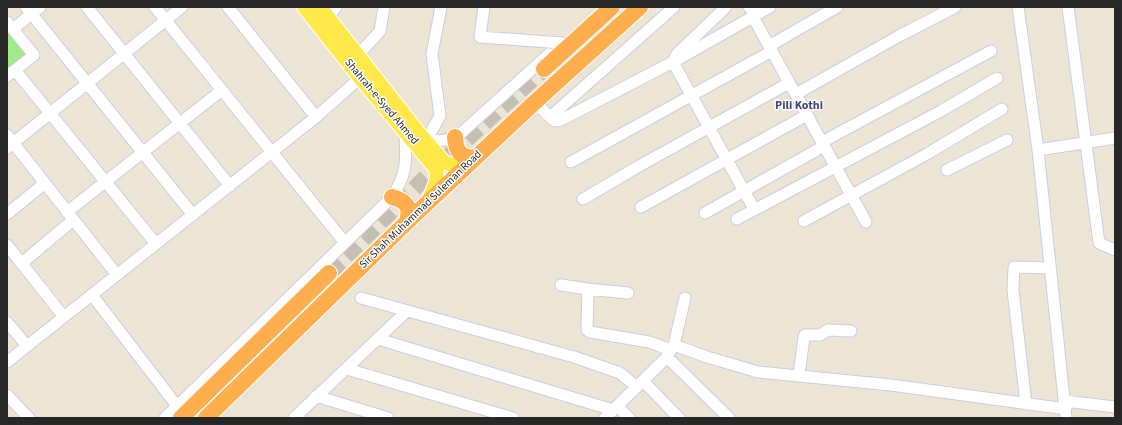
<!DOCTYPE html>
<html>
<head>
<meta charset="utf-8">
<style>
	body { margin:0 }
	#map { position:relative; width:1122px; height:425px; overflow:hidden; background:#ece5d6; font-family:"Source Sans 3",sans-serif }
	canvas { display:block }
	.frame { position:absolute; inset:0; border:8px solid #272727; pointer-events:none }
</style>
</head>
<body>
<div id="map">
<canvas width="1122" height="425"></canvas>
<div class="frame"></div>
</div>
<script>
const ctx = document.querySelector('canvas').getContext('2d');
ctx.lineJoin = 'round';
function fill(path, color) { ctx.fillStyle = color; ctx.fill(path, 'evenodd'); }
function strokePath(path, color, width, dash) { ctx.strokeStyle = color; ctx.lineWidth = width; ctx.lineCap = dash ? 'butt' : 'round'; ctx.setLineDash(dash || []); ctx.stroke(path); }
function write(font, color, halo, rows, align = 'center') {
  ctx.font = font + ' "Source Sans 3",sans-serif'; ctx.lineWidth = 3; ctx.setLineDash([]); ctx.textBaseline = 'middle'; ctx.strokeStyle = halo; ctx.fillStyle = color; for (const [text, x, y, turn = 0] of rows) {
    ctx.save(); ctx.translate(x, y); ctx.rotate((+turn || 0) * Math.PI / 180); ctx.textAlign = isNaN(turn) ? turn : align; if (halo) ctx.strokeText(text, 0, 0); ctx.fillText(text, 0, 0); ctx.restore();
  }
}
fill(new Path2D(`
	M 7,22 L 34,55 L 7,76 Z`), '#a1e98b');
strokePath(new Path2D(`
	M 329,273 L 434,169 L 544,69`), '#c5bfb3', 16, [16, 8]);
const minor = new Path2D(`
	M 26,7 L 193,215
	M 87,7 L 230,186
	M 155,7 L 345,243
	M 228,7 L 316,117
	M 484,7 L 480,37 L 562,43
	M 726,7 L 677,54 L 673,62 L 754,209
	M 749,7 L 756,15
	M 1018,7 L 1038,150 L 1066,418
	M 1068,7 L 1099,243 L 1115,250
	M 328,17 L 336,7
	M 753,17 L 866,222
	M 7,22 L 34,55 L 15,70
	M 13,29 L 40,7
	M 769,46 L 837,7
	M 358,55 L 380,31 L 384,7
	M 7,76 L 15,70 L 156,244
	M 796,94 L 899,36 L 955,7
	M 535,102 L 552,119 L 556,121 L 561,120 L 673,62 L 770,7
	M 550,117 L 674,7
	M 7,135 L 117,275
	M 422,135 C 434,144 446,141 459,135 L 549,54
	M 427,139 L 440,116 L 432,54 L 441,7
	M 822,142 L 991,51
	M 7,148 L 182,7
	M 1038,150 L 1115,138
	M 571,162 L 772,51
	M 947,170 L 1007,140
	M 583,199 L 639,166 L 789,83
	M 641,207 L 807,115
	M 67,212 L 222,90
	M 705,213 L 824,146
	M 7,214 L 45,183
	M 737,219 L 941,111 L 997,78
	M 804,221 L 927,154 L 1002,109
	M 7,245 L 64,317
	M 22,263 L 73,220
	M 561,285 L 588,289 L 628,293
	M 588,289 L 587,330 L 590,332 L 649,342 L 671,350
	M 92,295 L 177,406
	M 361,298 L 574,357 L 620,373 L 637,387
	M 7,322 L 27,346
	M 378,339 L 613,410
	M 674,345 L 707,357 L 758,372 L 891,385 L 1066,409
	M 667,357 L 729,418
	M 7,362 L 316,117 L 360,78
	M 347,369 L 513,418
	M 799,375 L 804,337 L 805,335 L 820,335 L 828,330 L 851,331
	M 643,381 L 679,418
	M 7,395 L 29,418
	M 316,396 L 388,418
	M 1065,401 L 1115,407
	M 1026,404 L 1013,290 L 1014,267 L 1050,268
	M 617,406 L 629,418
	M 165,418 L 392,197 C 408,172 406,161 405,132
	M 294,418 L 407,311
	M 605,418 L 667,357 L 674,345 L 685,298`);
const major = new Path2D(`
	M 304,7 L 360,78 L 437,170 L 436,182 L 428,202
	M 320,7 L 418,132 L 444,162 L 454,166 L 472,162`);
const highway = new Path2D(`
	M 544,69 L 612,7
	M 455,137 C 456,152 460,157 475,158
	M 392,197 C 407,201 411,207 407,222
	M 181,418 L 329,273
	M 206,418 L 407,222 L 535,102 L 640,7`);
strokePath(minor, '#cbcde2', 13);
strokePath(major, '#fff', 16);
strokePath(highway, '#fff', 18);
strokePath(minor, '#fff', 11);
strokePath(major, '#ffe848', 14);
strokePath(highway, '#ffae4e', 16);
write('11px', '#272727', '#fff', [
	["Shahrah-e-Syed Ahmed",381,102,50],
	["Sir Shah Muhammad Suleman Road",421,210,-44]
]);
write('bold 12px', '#43477c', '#fff', [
	["Pili Kothi",799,106]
]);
</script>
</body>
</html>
